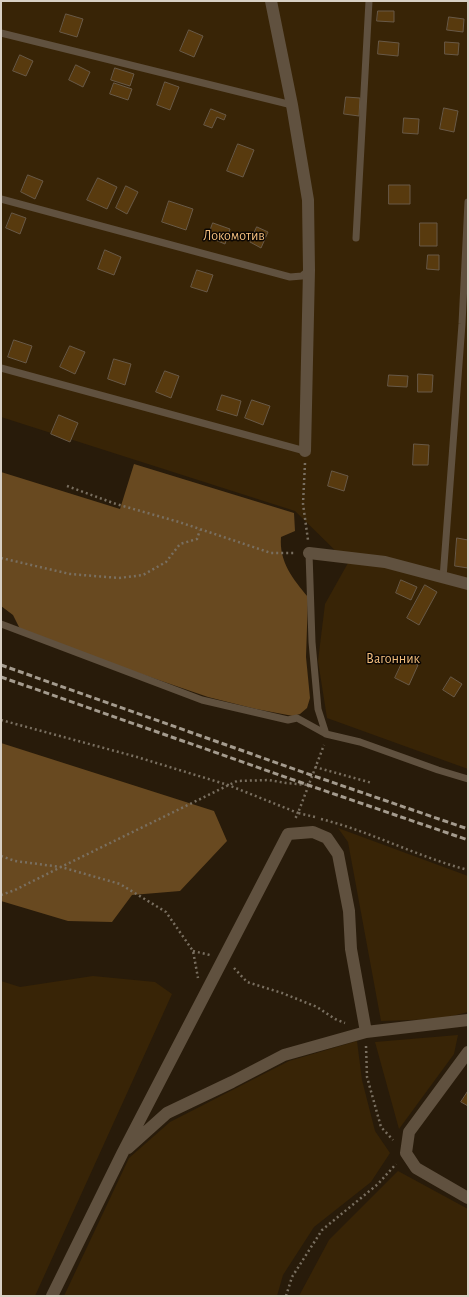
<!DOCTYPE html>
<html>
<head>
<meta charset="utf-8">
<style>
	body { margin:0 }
	#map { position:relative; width:469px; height:1297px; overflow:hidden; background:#281b0a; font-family:"Alegreya Sans",sans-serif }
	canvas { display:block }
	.frame { position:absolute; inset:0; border:2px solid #d8d0c5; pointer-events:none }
</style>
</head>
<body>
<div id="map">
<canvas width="469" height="1297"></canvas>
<div class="frame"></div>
</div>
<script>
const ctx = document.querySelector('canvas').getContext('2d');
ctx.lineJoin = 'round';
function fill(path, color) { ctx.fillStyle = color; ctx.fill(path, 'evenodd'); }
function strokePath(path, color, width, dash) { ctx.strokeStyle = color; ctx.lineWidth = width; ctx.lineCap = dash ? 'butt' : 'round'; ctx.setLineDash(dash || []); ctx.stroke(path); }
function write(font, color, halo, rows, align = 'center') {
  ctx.font = font + ' "Alegreya Sans",sans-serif'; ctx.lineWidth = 3; ctx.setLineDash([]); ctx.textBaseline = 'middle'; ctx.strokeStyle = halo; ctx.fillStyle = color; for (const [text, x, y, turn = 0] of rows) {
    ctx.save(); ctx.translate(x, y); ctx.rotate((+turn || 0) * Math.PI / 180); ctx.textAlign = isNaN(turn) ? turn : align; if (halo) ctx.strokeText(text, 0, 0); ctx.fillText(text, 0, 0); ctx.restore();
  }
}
fill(new Path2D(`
	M 1,1 L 468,1 L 468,769 L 327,718 L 318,661 L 325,604 L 348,563 L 295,511 L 1,417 Z
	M 338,828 L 468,876 L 468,1012 L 440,1019 L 381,1021 L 348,842 Z
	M 93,976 L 155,982 L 172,994 L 35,1296 L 1,1296 L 1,981 L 20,987 Z
	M 458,1035 L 454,1054 L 399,1129 L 375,1042 Z
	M 357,1041 L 362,1080 L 375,1131 L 390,1153 L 371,1182 L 314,1227 L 283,1275 L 277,1296 L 64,1296 L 129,1158 L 170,1122 L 289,1061 Z
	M 398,1171 L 468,1209 L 468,1296 L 299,1296 L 329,1240 Z`), '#382406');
fill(new Path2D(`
	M 134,464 L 294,513 L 295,531 L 281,537 C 279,562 293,579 308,597 L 306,657 L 310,698 L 307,708 L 300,714 L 293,716 L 256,709 L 208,697 L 22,633 L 13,615 L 1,606 L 1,472 L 120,509 Z
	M 1,743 L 214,811 L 227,841 L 180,891 L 132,895 L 112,922 L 68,921 L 1,901 Z`), '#684920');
const building = new Path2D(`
	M 378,11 L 394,11 L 394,22 L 377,21 Z
	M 66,14 L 83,19 L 77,37 L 60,32 Z
	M 449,17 L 464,19 L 463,32 L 447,30 Z
	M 189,30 L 203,36 L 194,57 L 180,51 Z
	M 379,41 L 399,43 L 398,56 L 378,54 Z
	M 445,42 L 459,43 L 458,55 L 445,54 Z
	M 20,55 L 33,61 L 26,76 L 13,71 Z
	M 76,65 L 90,72 L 83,87 L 69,80 Z
	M 115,68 L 134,74 L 130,86 L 111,80 Z
	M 165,82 L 179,87 L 170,110 L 157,105 Z
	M 114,83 L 132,89 L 128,100 L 110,94 Z
	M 346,97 L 360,98 L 359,116 L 344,114 Z
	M 444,108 L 458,111 L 454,132 L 440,129 Z
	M 211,109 L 226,115 L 224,120 L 217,117 L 212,128 L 204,125 Z
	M 404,118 L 419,119 L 418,134 L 403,133 Z
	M 238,144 L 254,150 L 243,177 L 227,171 Z
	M 28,175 L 43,181 L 35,199 L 21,192 Z
	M 98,178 L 117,187 L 107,209 L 87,200 Z
	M 389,185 L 410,185 L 410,204 L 389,204 Z
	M 126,186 L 138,192 L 127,214 L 116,208 Z
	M 169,201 L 193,209 L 186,230 L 162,222 Z
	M 12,213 L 26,218 L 20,234 L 6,228 Z
	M 213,223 L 230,229 L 225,244 L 208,237 Z
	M 420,223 L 437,223 L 437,246 L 420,246 Z
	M 257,227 L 268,232 L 261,248 L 250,242 Z
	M 105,250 L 121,257 L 114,275 L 98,269 Z
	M 428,255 L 439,255 L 439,270 L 427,269 Z
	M 197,270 L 213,275 L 207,292 L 191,287 Z
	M 14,340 L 32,346 L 26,363 L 8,357 Z
	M 70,346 L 85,352 L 75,374 L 60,367 Z
	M 114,359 L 131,364 L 125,385 L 108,379 Z
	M 165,371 L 179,376 L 171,398 L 156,392 Z
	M 418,374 L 433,375 L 432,392 L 418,392 Z
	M 389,375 L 408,376 L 407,387 L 388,386 Z
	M 222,395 L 241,401 L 237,416 L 217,410 Z
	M 252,400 L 270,406 L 263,425 L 245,418 Z
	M 59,415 L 78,423 L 70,442 L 51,434 Z
	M 414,444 L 429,445 L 428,465 L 413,465 Z
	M 332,471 L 348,476 L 344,491 L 328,486 Z
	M 457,538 L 468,540 L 468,568 L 455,566 Z
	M 401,580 L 417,587 L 411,600 L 396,593 Z
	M 425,585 L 437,592 L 419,625 L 407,618 Z
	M 404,659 L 418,665 L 409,685 L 395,678 Z
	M 451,677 L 462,684 L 454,697 L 443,690 Z
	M 468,1091 L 468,1106 L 461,1102 Z`);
fill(building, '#583a0e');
strokePath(building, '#685947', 1);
strokePath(new Path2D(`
	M 305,463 L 303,504 L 308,540
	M 67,486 L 116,504 L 179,522 L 271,553 L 295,553
	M 1,558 L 70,574 L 119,578 L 143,575 L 166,562 L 180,544 L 197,539 L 200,530
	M 1,720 L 137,757 L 228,785 L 298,813 L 295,819
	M 315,767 L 372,783
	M 315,817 L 298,813 L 324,745
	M 321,819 C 372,832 418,857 468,870
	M 1,856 L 15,861 L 61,867 L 237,781 L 269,780 L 286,783 L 308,785
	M 1,895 L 15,890 L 61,867 L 120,884 L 166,912 L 193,951 L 198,978
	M 193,951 L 210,955
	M 234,968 L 247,982 L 282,993 L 317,1007 L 335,1019 L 345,1023
	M 366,1046 L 367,1077 L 381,1127 L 393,1140
	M 286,1296 L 292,1277 L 322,1230 L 378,1184 L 396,1164`), '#796f60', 2.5, [2, 3]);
strokePath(new Path2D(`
	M 1,33 L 292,105
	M 1,199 L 290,277 L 302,276 L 309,270
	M 356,238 L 369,1
	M 1,368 L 305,451
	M 309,553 L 312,642 L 318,709 L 326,734
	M 443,578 L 462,324 L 468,202
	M 1,624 L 202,700 L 288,720 L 297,718 L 326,734 L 360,742 L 438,770 L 468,779`), '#60513f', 7);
strokePath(new Path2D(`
	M 271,1 L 292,105 L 308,200 L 309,270 L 305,451
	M 309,553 L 385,562 L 468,584
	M 468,1052 L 409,1132 L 406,1153 L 416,1168 L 468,1198
	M 128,1148 L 167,1113 L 232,1082 L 284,1055 L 366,1032 L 468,1020
	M 52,1296 L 122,1154 L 288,834 L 313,832 L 327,838 L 338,854 L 349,911 L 351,949 L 366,1032`), '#60513f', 12);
strokePath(new Path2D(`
	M 1,665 L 311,775 L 468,829
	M 1,677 L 308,785 L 468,840`), '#a49b8e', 3, [6, 3]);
write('14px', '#f2be7e', '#0c0703', [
	["Локомотив",234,236],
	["Вагонник",393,659]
]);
</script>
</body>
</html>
